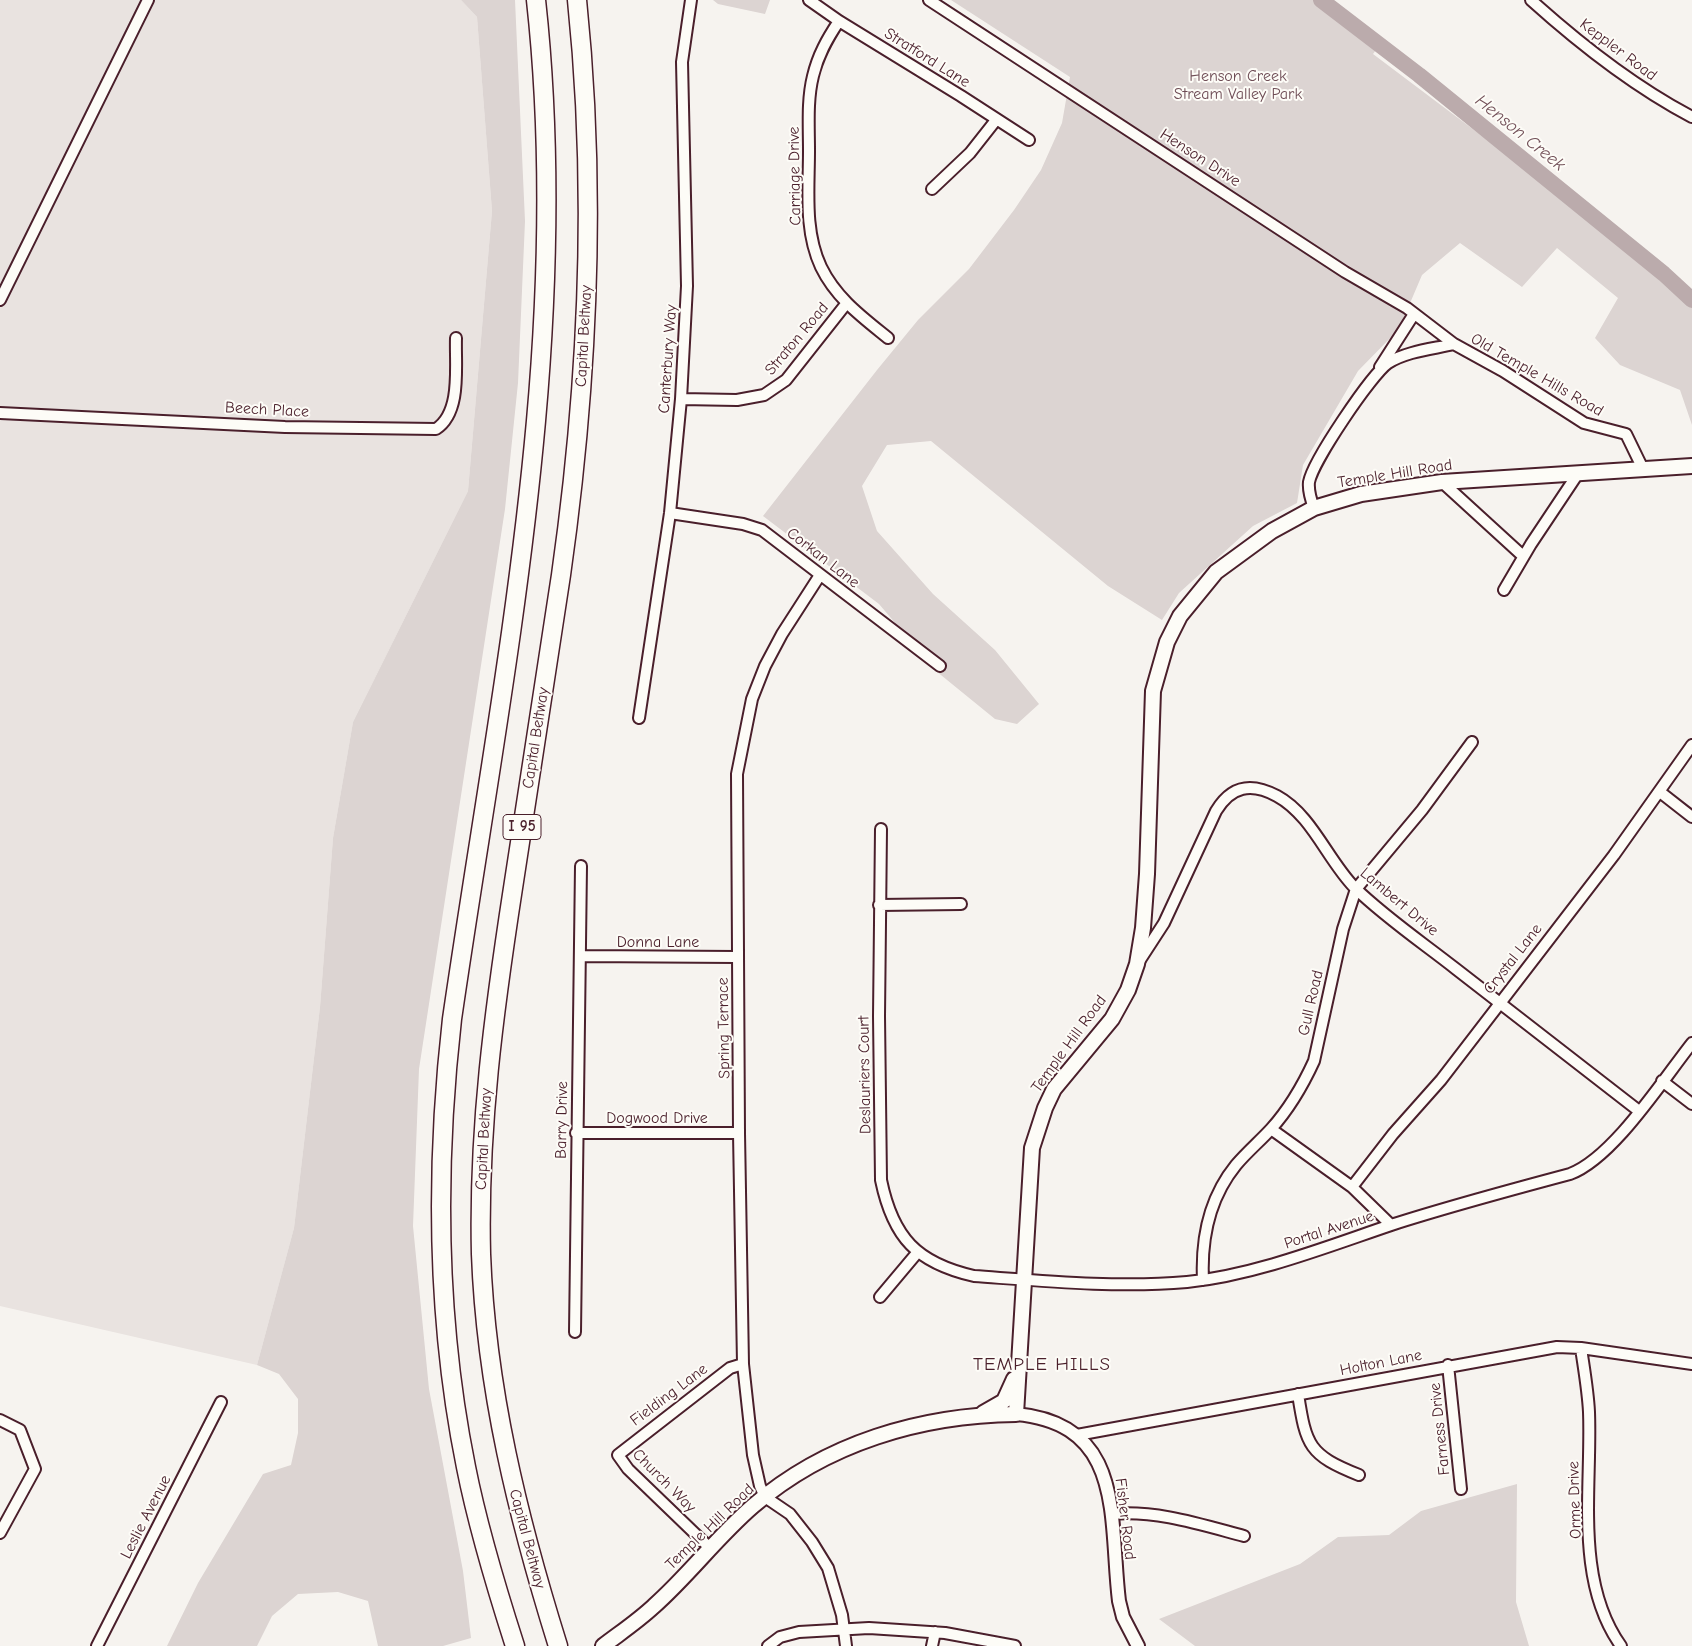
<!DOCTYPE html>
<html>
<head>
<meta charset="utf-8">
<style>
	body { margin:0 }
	canvas { display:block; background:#f6f3ef }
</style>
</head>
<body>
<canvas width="1692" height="1646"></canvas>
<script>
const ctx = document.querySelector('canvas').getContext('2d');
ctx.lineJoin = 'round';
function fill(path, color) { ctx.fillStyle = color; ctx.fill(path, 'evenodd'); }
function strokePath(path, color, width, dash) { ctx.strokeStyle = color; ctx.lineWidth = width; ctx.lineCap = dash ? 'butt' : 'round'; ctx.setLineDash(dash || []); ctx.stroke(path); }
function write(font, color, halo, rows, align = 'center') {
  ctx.font = font + ' "Comic Neue",sans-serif'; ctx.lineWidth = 4; ctx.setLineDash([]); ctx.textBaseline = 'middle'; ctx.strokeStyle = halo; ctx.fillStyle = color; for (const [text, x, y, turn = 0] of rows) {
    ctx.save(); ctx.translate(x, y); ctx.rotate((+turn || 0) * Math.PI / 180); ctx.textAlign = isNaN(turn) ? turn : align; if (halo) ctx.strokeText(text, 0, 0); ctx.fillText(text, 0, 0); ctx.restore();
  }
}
fill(new Path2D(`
	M 0,0 L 461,0 L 477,17 L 492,211 L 468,491 L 353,722 L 333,838 L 320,1007 L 294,1228 L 257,1365 L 0,1306 Z`), '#e9e3e0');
fill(new Path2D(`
	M 461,0 L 515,0 L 525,221 L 518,383 L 505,509 L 419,1069 L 413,1226 L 429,1389 L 463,1571 L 471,1638 L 443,1646 L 378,1646 L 368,1601 L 338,1592 L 298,1594 L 272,1616 L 257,1646 L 167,1646 L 198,1583 L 263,1474 L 291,1465 L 298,1433 L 298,1399 L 279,1374 L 257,1365 L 294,1228 L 320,1007 L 333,838 L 353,722 L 468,491 L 492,211 L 477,17 Z
	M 713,0 L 770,0 L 765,14 L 718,4 Z
	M 951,0 L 1332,0 L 1382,42 L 1373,54 L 1692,294 L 1692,425 L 1680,390 L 1620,365 L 1595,338 L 1618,298 L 1557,248 L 1522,287 L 1460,243 L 1422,275 L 1399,329 L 1358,371 L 1303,465 L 1297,503 L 1253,526 L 1179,593 L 1162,620 L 1108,586 L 931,441 L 887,445 L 862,486 L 877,531 L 933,594 L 995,650 L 1039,704 L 1017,724 L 995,719 L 936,671 L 879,604 L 763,516 L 877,370 L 918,320 L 969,269 L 1014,210 L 1041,170 L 1062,123 L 1070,77 Z
	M 1517,1484 L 1516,1602 L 1529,1646 L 1195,1646 L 1159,1619 L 1300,1564 L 1338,1537 L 1389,1535 L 1421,1511 Z`), '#dcd4d2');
strokePath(new Path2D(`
	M 1321,0 L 1419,75 L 1664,274 L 1692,300`), '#bbabac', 16);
const minor = new Path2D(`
	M 809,0 L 839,21 L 961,96 L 1029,140
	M 929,0 L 1345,272 L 1407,308 L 1454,344
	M 1531,0 C 1581,45 1633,86 1692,117
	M 839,21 C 827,39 818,55 813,76 C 807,100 809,126 809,151 C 809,190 804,231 821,267 C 836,298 862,317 888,338
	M 932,189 L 970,153 L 996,120
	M 0,300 L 148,0
	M 1380,367 L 1414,314
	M 681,399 L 737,400 L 764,395 L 786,380 L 846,304
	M 0,413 L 285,427 L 436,429 C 462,412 455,366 456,338
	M 1442,482 L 1523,556
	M 1314,508 C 1311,500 1308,491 1309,482 C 1313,461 1371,375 1388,363 C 1407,351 1433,349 1454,344 L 1503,371 L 1584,423 L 1626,434 L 1643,469
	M 670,513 L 743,524 L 762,530 L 940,666
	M 820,575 L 782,634 L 765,666 L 752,699 L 737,774 L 739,1133 L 743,1364 L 753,1455 L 760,1486 L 765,1497 L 790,1514 L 812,1542 L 828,1568 L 842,1615 L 846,1646
	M 1504,590 L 1531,544 L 1579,472
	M 639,718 L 670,513 L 681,399 L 687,286 L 682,62 L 691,0
	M 1660,792 L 1692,817
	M 881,829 L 879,1016 L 881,1180 C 893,1238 917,1263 974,1276 C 1044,1281 1117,1288 1187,1282 C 1255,1275 1326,1247 1391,1225 C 1450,1206 1510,1190 1570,1174 C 1613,1158 1662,1081 1692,1043
	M 879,905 L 961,904
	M 580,956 L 737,957
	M 1138,963 L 1164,923 L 1216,811 C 1231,786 1251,782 1277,796 C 1312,815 1328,861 1355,888 C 1386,918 1423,943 1456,969 C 1517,1016 1578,1064 1639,1111
	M 1662,1081 L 1692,1104
	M 1271,1129 L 1352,1187 L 1391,1225
	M 576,1133 L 739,1133
	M 1352,1187 L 1393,1134 L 1441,1080 L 1614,855 L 1692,745
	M 1203,1280 C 1201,1238 1210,1197 1236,1165 C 1247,1152 1260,1141 1271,1129 C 1289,1109 1303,1085 1314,1061 L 1343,929 L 1356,889 L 1422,810 L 1472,742
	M 880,1297 L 917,1253
	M 575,1332 L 581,866
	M 1581,1348 C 1584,1369 1588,1391 1589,1412 C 1592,1488 1574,1580 1621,1646
	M 1448,1365 L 1461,1489
	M 1298,1394 C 1306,1446 1309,1455 1359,1475
	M 0,1420 L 20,1430 L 35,1469 L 0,1533
	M 1077,1435 L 1557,1347 L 1581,1348 L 1692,1364
	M 1111,1514 C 1157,1510 1199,1524 1244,1536
	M 711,1549 L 628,1469 L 618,1455 L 730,1368 L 743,1364
	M 97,1646 L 221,1402
	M 768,1646 L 780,1637 L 799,1632 L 869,1628 L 945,1633 L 1015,1646
	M 932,1646 L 935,1632`);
const tertiary = new Path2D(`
	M 1016,1414 C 1126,1424 1109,1520 1119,1601 L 1123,1617 L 1138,1646`);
const secondary = new Path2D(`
	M 983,1413 L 1004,1401 L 1014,1379
	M 603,1646 C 620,1633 638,1621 654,1606 C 689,1575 717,1537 753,1506 C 826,1443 921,1415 1016,1414 L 1032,1148 L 1045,1108 L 1054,1089 L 1112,1019 L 1128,990 L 1137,964 L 1143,928 L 1147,874 L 1153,691 L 1167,642 L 1180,616 L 1216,572 L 1272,531 L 1314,508 L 1361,494 L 1442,482 L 1692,466`);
const motorway = new Path2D(`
	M 515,1646 C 496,1587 478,1528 466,1467 C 436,1319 435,1169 452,1019 C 501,681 574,344 536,0
	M 558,1646 C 518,1518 486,1389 481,1254 C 478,1129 494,1011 513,888 C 529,784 545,679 561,575 C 588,385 597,191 577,0`);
strokePath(minor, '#4a1f2b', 14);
strokePath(tertiary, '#4a1f2b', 16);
strokePath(secondary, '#4a1f2b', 18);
strokePath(motorway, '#4a1f2b', 21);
strokePath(minor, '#fdfcf7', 10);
strokePath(tertiary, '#fdfcf7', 12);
strokePath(secondary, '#fdfcf7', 14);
strokePath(motorway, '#fdfcf7', 18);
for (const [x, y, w] of [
	[522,827,38]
]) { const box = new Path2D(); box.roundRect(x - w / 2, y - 12.5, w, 25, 4); ctx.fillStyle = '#fdfcf7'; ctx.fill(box); strokePath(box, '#4a1f2b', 1); }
write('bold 15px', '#4a1f2b', null, [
	["I 95",522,827]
]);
write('16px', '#4a1f2b', '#fdfcf7', [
	["Keppler Road",1618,50,37],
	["Stratford Lane",927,58,32],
	["Henson Drive",1200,158,33],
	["Carriage Drive",795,176,-91],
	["Capital Beltway",584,336,-87],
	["Straton Road",797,339,-50],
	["Canterbury Way",668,359,-86],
	["Old Temple Hills Road",1537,375,30],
	["Beech Place",267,410,3],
	["Temple Hill Road",1395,474,-9],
	["Corkan Lane",823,558,38],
	["Capital Beltway",536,738,-81],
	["Lambert Drive",1399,902,40],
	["Donna Lane",658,942],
	["Crystal Lane",1513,959,-52],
	["Gull Road",1311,1003,-77],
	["Spring Terrace",724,1028,-91],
	["Temple Hill Road",1069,1044,-54],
	["Deslauriers Court",865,1075,-91],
	["Dogwood Drive",657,1118],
	["Barry Drive",562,1120,-89],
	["Capital Beltway",484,1139,-87],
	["Portal Avenue",1329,1230,-18],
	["Holton Lane",1381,1363,-11],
	["Fielding Lane",669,1395,-37],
	["Farness Drive",1440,1429,-96],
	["Church Way",664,1481,45],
	["Orme Drive",1575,1500,-92],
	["Leslie Avenue",146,1517,-63],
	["Fisher Road",1125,1519,83],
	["Temple Hill Road",710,1527,-44],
	["Capital Beltway",527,1539,75]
]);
write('16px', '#6e4c55', '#fdfcf7', [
	["Henson Creek",1238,76],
	["Stream Valley Park",1238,94]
]);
write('italic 18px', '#725058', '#fdfcf7', [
	["Henson Creek",1520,133,39]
]);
ctx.letterSpacing = '1px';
write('19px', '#4a1f2b', '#fdfcf7', [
	["TEMPLE HILLS",1042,1365]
]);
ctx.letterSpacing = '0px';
</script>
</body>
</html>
